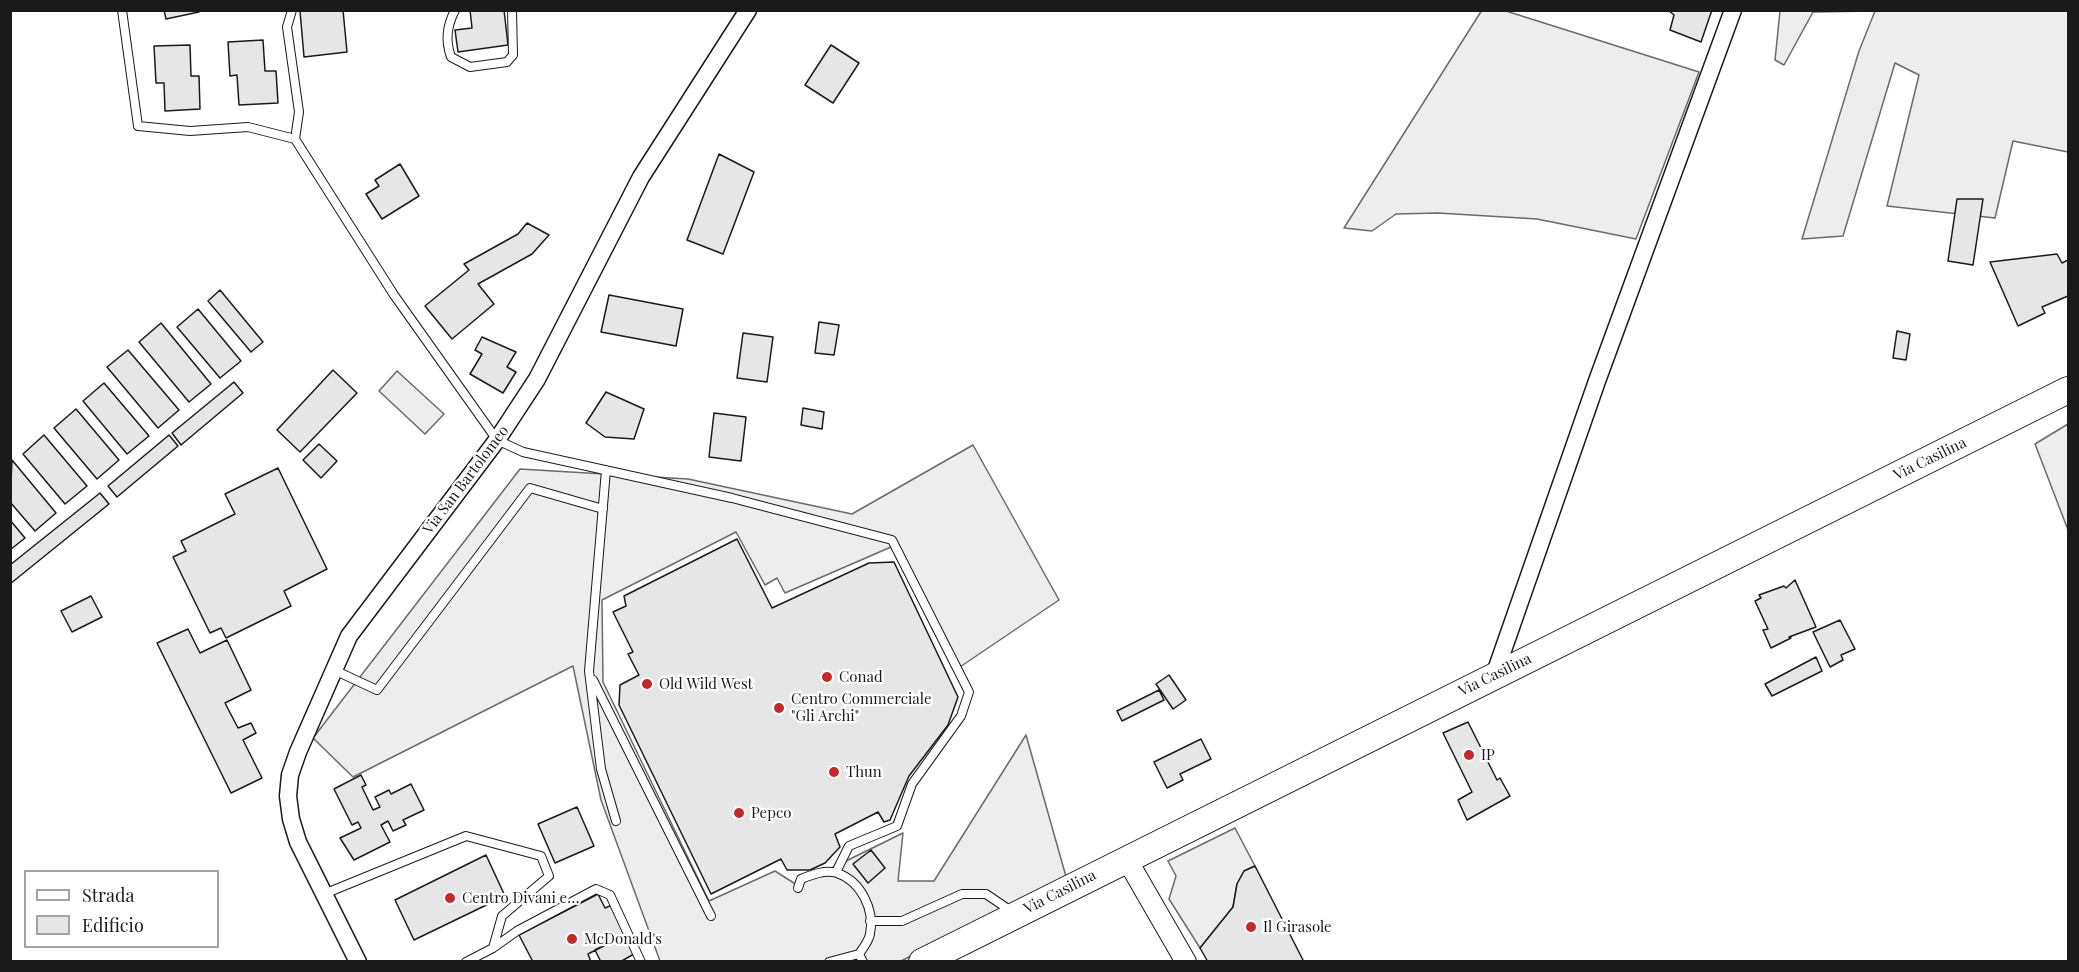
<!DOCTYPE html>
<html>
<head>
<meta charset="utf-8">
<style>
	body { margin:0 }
	#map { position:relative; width:2079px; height:972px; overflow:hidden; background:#fff; font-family:"Playfair Display",serif }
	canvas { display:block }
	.frame { position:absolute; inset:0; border:12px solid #1a1a1a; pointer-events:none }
	.legend { position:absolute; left:24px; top:870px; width:195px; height:78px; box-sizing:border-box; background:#fff; border:2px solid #a3a3a3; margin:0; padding:8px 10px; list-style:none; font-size:18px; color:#1a1a1a }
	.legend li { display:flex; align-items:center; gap:12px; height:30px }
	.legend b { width:30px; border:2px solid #a3a3a3 }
</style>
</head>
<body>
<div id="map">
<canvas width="2079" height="972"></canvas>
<div class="frame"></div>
<ul class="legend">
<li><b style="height:8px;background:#fff"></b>Strada</li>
<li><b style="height:16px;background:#e6e6e6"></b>Edificio</li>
</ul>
</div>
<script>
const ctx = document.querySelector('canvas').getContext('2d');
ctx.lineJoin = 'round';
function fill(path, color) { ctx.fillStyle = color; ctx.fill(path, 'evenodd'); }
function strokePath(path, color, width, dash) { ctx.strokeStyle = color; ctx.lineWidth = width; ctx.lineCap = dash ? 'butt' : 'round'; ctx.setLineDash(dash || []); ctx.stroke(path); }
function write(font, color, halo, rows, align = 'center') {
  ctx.font = font + ' "Playfair Display",serif'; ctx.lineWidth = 4.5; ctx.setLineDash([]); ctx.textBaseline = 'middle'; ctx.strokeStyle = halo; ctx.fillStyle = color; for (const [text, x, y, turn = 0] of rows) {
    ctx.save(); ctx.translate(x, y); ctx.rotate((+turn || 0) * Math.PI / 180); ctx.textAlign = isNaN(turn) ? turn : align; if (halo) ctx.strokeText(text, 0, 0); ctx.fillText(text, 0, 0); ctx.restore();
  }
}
const built = new Path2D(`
	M 1482,10 L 1506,11 L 1699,72 L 1636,239 L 1537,219 L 1438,213 L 1396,214 L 1372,231 L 1344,228 Z
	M 1780,11 L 2068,11 L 2068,152 L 2013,141 L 1995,218 L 1887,206 L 1919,75 L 1895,63 L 1843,236 L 1802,239 L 1859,51 L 1875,11 L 1813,12 L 1784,65 L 1775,60 Z
	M 397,371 L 444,414 L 425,434 L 379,391 Z
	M 2068,424 L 2068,530 L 2035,444 Z
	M 973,445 L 1059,600 L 954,671 L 891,547 L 785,593 L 777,578 L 765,585 L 736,532 L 602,600 L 603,682 L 709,901 L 775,871 L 797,885 L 903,833 L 898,881 L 934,881 L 1026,735 L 1067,880 L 901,961 L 660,961 L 601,800 L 573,666 L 353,777 L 313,738 L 520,469 L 688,479 L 852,514 Z
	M 1235,828 L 1255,866 L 1244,871 L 1237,884 L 1233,907 L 1200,948 L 1169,899 L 1176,876 L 1168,861 Z`);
fill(built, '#ededed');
strokePath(built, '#6a6a6a', 1.5);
const building = new Path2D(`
	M 164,10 L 199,10 L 199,12 L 166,19 Z
	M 343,10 L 347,52 L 304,57 L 300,11 Z
	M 470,10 L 504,10 L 508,45 L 458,52 L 455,30 L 472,28 Z
	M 1668,10 L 1712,10 L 1701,42 L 1670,30 L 1674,15 Z
	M 263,40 L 265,71 L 276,71 L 278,103 L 239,105 L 237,75 L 230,76 L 228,42 Z
	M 190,45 L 191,76 L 199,76 L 200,109 L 165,111 L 164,83 L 156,83 L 154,46 Z
	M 831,45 L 859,63 L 833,103 L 805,85 Z
	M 719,154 L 754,172 L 723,254 L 687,240 Z
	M 400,164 L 419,196 L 382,219 L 366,194 L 379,186 L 375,180 Z
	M 1957,199 L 1983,199 L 1973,265 L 1948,261 Z
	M 527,223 L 549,235 L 532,254 L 478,284 L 494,304 L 452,339 L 425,306 L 469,270 L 464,264 L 518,234 Z
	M 2057,254 L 2062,263 L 2068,260 L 2068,296 L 2042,307 L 2045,313 L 2018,326 L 1990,262 Z
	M 220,290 L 263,342 L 251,352 L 208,301 Z
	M 609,295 L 683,309 L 676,346 L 601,332 Z
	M 198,309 L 241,361 L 220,378 L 177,327 Z
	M 819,322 L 839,325 L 834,355 L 815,353 Z
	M 161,323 L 211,384 L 189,402 L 139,342 Z
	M 1897,331 L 1910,334 L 1906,360 L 1893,358 Z
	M 743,333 L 773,337 L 767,382 L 737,378 Z
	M 482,337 L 516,352 L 507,367 L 516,372 L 503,393 L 470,374 L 482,354 L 475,350 Z
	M 128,350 L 179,410 L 158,428 L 107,367 Z
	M 333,370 L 357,393 L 300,452 L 277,430 Z
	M 234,382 L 243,393 L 181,445 L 172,433 Z
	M 104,383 L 149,436 L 127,454 L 83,401 Z
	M 606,392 L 644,409 L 634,439 L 605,437 L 586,423 Z
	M 803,408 L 824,412 L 822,429 L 801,425 Z
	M 76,409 L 119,460 L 97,479 L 54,428 Z
	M 714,413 L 746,417 L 741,461 L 709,457 Z
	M 44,435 L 87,486 L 65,504 L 23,454 Z
	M 169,435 L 178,446 L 117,497 L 108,486 Z
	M 319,444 L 337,461 L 321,478 L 303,460 Z
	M 12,460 L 56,513 L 35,531 L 10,502 Z
	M 278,468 L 327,569 L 284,591 L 291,606 L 226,638 L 221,628 L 210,633 L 173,557 L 186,551 L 181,541 L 235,514 L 225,494 Z
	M 100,493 L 109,504 L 10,584 L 10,565 Z
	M 10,520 L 25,538 L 10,550 Z
	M 737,539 L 772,608 L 869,563 L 894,562 L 958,697 L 948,725 L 909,776 L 890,820 L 884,822 L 878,812 L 835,834 L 840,847 L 825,863 L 810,870 L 787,870 L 781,859 L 711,894 L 619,705 L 620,685 L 639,675 L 628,654 L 633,652 L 613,612 L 626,606 L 624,596 Z
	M 1795,580 L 1816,627 L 1789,637 L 1791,638 L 1771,648 L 1763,630 L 1768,629 L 1755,601 L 1761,598 L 1759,595 L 1784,586 L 1786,588 Z
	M 91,596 L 102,617 L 72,632 L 61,611 Z
	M 1840,620 L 1855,649 L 1841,655 L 1843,660 L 1830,667 L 1813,632 Z
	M 188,629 L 200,653 L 227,640 L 251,690 L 225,703 L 238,728 L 251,723 L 256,733 L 243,740 L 262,778 L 231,793 L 157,643 Z
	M 1816,657 L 1822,671 L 1772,696 L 1765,684 Z
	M 1169,675 L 1186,700 L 1173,709 L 1156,684 Z
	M 1159,690 L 1164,700 L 1122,721 L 1117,711 Z
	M 1468,722 L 1497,780 L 1500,778 L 1510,796 L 1467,820 L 1458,800 L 1472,792 L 1443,733 Z
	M 1201,739 L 1211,759 L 1180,774 L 1183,780 L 1167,788 L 1154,762 Z
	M 361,775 L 366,785 L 362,787 L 373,810 L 380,807 L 375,797 L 389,790 L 391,794 L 411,784 L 424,810 L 403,820 L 406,825 L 393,831 L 388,821 L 381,825 L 390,842 L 354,860 L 340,838 L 361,828 L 358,822 L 352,825 L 334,789 Z
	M 577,807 L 594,846 L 555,863 L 538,824 Z
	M 871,850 L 885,868 L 868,883 L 853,864 Z
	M 486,855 L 505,896 L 414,940 L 395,900 Z
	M 1255,866 L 1304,962 L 1208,962 L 1200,948 L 1233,907 L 1237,884 L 1244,871 Z
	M 598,894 L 605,908 L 612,905 L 627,934 L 588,954 L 591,962 L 533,962 L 519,935 Z
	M 624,935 L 634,954 L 620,962 L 601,962 L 595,950 Z`);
fill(building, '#e6e6e6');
strokePath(building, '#1a1a1a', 1.5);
const service = new Path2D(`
	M 122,10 L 138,126 L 190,131 L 248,127 L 295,139 L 394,295 L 497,440 L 523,452 L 732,498 L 892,540 L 969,692 L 961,716 L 912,784 L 897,826 L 849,846 L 836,872
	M 292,10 L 287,27 L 299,112 L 295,139
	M 455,10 C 447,26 445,40 451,57 L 470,67 L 507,62 L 513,55 L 512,10
	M 606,470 L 589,671 L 601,769 L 616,821
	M 334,670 L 377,690 L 530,488 L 603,509
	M 593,680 L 711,916
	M 798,888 L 801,879 C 811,875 826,869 837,873 C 861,881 875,910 870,934 C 869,941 863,948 859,954 L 863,962
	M 324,894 L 466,836 L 541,856 L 549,876 L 502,916 L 493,948 L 466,962
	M 870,921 L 902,921 L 962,894 L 986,894 L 1014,913
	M 493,948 L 517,931 L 596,889 L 610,895 L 641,962
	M 829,962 L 859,954`);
const minor = new Path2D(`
	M 1494,676 L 1597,381 L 1733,10
	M 358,962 L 298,842 L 291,819 L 288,796 L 290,775 L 298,752 L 349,636 L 497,440 L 537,379 L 641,177 L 748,10`);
const tertiary = new Path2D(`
	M 1126,858 L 1186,962`);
const primary = new Path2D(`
	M 922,962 L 2068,390`);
strokePath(service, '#1a1a1a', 10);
strokePath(minor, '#1a1a1a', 19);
strokePath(tertiary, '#1a1a1a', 22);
strokePath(primary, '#1a1a1a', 28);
strokePath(service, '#fff', 8);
strokePath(minor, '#fff', 16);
strokePath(tertiary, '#fff', 20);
strokePath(primary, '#fff', 26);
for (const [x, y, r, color] of [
	[827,677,6,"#c62828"],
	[647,684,6,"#c62828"],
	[779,708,6,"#c62828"],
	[1469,755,6,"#c62828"],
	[834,772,6,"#c62828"],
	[739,813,6,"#c62828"],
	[450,898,6,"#c62828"],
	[1251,927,6,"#c62828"],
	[572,939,6,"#c62828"]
]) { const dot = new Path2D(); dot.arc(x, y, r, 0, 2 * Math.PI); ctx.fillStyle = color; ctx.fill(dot); strokePath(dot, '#fff', 2); }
write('15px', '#1a1a1a', '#fff', [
	["Via Casilina",1930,459,-26],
	["Via San Bartolomeo",466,480,-53],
	["Via Casilina",1495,675,-26],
	["Via Casilina",1060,892,-27]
]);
write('15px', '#1a1a1a', '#fff', [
	["Conad",839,677],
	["Old Wild West",659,684],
	["Centro Commerciale",791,699],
	["\"Gli Archi\"",791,716],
	["IP",1481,755],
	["Thun",846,772],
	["Pepco",751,813],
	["Centro Divani e…",462,898],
	["Il Girasole",1263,927],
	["McDonald's",584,939]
], 'left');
</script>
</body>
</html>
